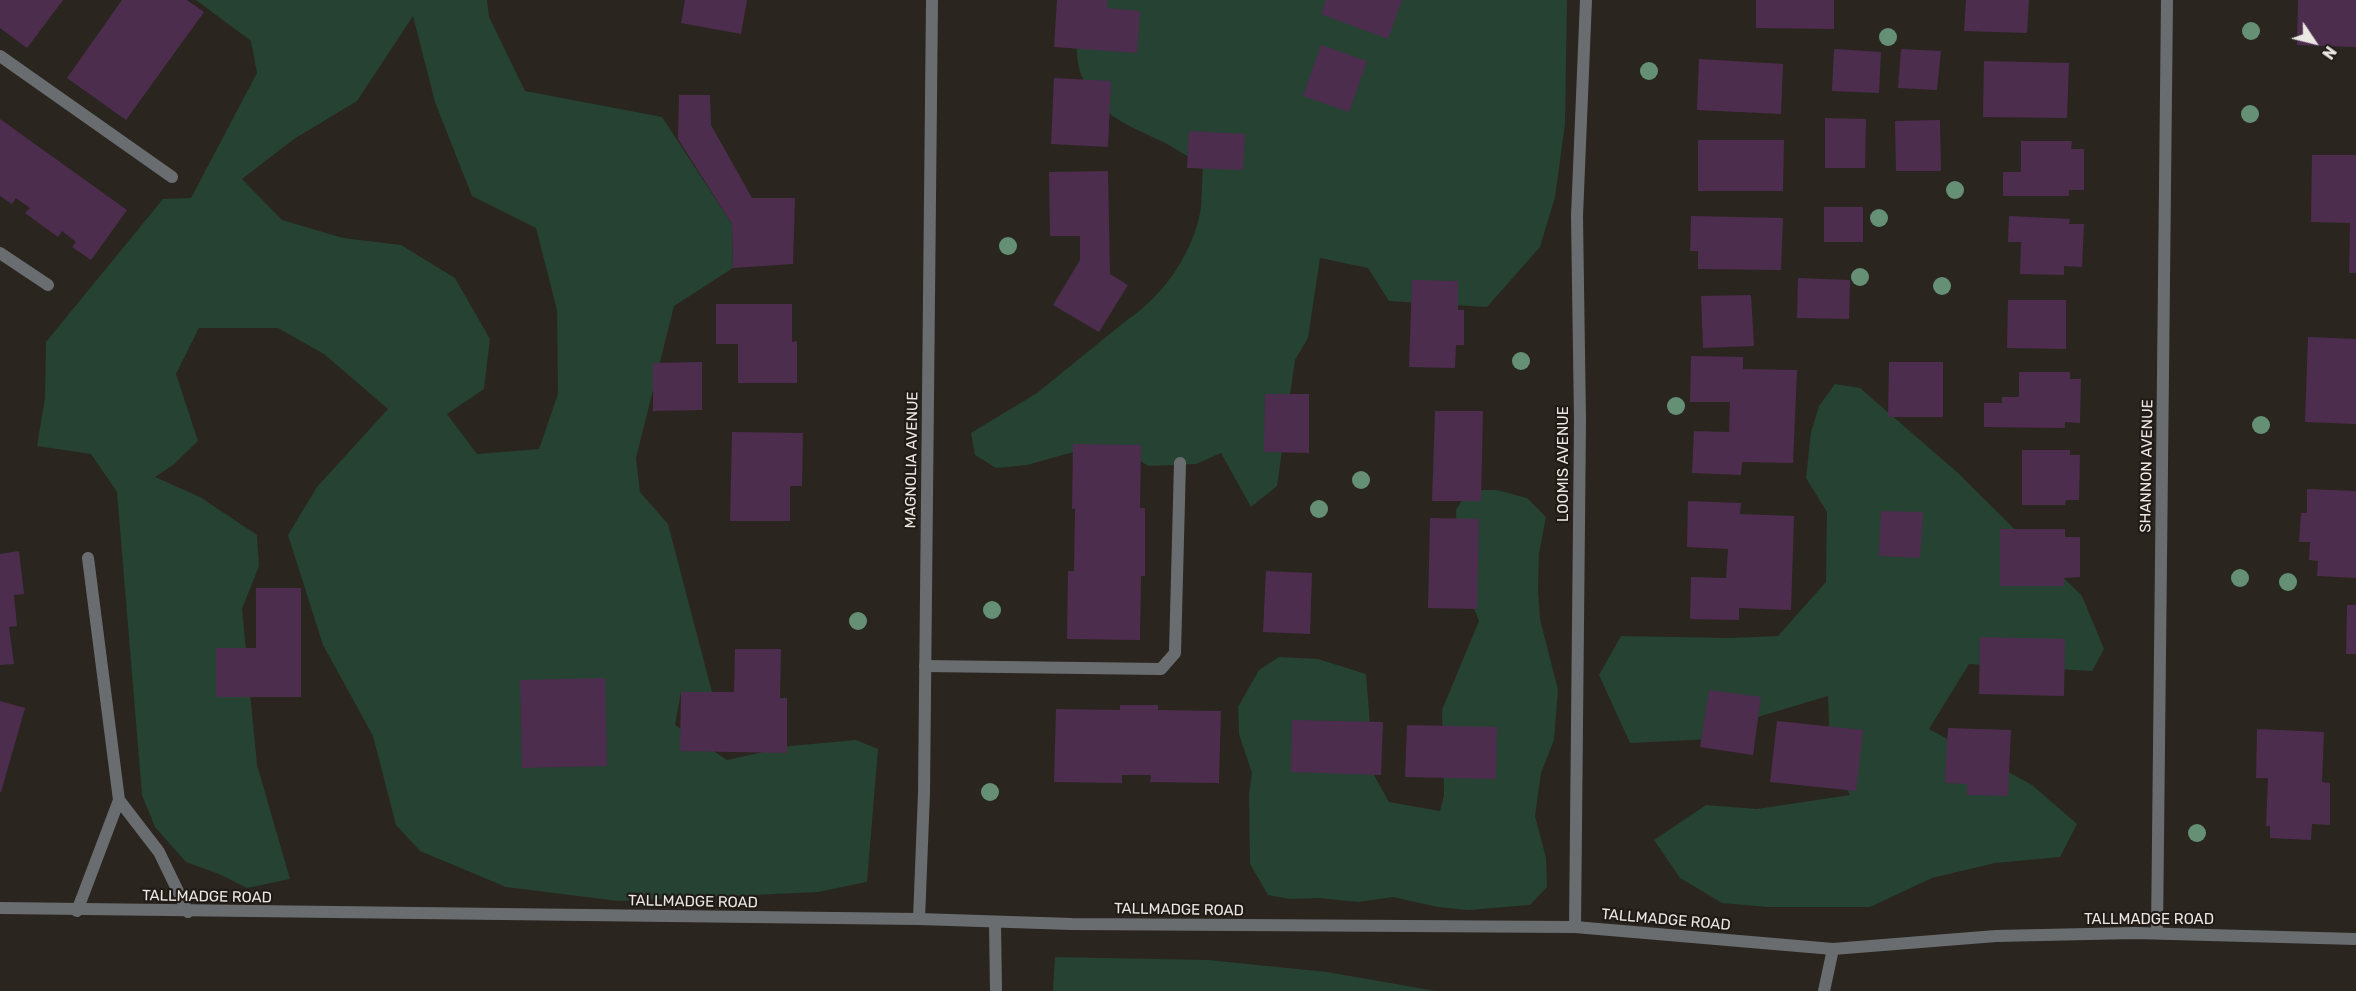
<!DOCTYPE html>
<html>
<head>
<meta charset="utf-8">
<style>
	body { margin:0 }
	#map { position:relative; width:2356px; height:991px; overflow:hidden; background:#2a251f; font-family:Rubik,sans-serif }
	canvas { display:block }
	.north { position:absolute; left:2284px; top:12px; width:60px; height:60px; -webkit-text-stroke:4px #201b16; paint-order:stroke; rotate:125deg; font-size:16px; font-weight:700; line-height:24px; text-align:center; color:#ebe7e3 }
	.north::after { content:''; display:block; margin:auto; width:21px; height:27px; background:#ebe7e3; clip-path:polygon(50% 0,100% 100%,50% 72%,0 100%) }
</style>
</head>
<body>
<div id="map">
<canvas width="2356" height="991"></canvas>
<div class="north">N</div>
</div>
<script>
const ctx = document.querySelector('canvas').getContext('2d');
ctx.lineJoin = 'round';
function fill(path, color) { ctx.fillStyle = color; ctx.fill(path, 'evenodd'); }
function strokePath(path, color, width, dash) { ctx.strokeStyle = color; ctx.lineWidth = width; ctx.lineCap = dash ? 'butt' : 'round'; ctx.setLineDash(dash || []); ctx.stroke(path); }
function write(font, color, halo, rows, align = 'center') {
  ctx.font = font + ' Rubik,sans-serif'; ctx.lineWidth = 4.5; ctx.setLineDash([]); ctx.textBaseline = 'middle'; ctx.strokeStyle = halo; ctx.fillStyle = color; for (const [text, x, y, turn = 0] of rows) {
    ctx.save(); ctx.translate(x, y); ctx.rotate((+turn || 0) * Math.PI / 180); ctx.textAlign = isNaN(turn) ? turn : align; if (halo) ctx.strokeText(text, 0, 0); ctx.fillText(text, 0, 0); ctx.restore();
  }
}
fill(new Path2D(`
	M 196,0 L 487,0 L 489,17 L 525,91 L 662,117 L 732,224 L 733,268 L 674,306 L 636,458 L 640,492 L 668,524 L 712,692 L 681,692 L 675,725 L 727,760 L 790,746 L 856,740 L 878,749 L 867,882 L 818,892 L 618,901 L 506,887 L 420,851 L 396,825 L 373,736 L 323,645 L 288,535 L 317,487 L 388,409 L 324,354 L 278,328 L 199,328 L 176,374 L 198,441 L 173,465 L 155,477 L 200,497 L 257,535 L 259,566 L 242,609 L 257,765 L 290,879 L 247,888 L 219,874 L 186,862 L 155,827 L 142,795 L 117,492 L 91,454 L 37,446 L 45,398 L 46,342 L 163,199 L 191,198 L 257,73 L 251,41 ZM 413,16 L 435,102 L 472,196 L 536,228 L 557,310 L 558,394 L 539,449 L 477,454 L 447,414 L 484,389 L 490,339 L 455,278 L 401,245 L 343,238 L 282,220 L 242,179 L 294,139 L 357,101 Z
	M 1078,0 L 1567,0 L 1565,124 L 1555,197 L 1540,247 L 1487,307 L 1389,301 L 1368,268 L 1320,258 L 1308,338 L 1295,360 L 1277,486 L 1251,507 L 1221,453 L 1196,464 L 1149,466 L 1115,448 L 1077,451 L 1027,465 L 996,468 L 975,455 L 971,433 L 1037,393 L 1127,320 C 1164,296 1195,250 1201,207 C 1202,193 1202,179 1203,165 C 1188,157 1174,147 1159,140 C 1123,123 1097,114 1081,74 C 1074,56 1077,19 1078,0 Z
	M 1835,384 L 1860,388 L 1958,473 L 2082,596 L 2104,649 L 2092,671 L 1969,664 L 1929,729 L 2032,785 L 2077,824 L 2060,857 L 1995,863 L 1932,878 L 1870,907 L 1768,907 L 1722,903 L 1680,878 L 1654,840 L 1706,805 L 1757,809 L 1850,795 L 1830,755 L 1828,696 L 1761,716 L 1714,739 L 1630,743 L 1599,675 L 1621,636 L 1729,638 L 1778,636 L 1826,582 L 1827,512 L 1806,478 L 1811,432 L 1819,406 Z
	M 1469,490 L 1497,490 L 1527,498 L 1546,517 L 1539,553 L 1538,590 L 1540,619 L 1558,690 L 1554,740 L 1541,773 L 1535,816 L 1546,858 L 1547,887 L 1530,905 L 1468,910 L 1438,907 L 1393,897 L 1358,902 L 1319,898 L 1290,899 L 1268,895 L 1250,864 L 1249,794 L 1252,773 L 1239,734 L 1238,707 L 1259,670 L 1279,657 L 1318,659 L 1366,674 L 1374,775 L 1389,802 L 1440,811 L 1444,795 L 1442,710 L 1479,621 L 1457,567 L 1456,510 Z
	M 1055,957 L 1208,960 L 1327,972 L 1436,991 L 1053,991 Z`), '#254233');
fill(new Path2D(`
	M 0,0 L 63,0 L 27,48 L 0,28 Z
	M 122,0 L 187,0 L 204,12 L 126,120 L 67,78 Z
	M 685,0 L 747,0 L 741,34 L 681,23 Z
	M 1057,0 L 1107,0 L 1107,8 L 1140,11 L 1137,53 L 1054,47 Z
	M 1326,0 L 1402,0 L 1388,39 L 1321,14 Z
	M 1756,0 L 1834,0 L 1834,29 L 1756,28 Z
	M 1966,0 L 2029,0 L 2027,33 L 1964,31 Z
	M 2298,0 L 2356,0 L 2356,47 L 2297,45 Z
	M 1321,45 L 1367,61 L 1349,112 L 1303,96 Z
	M 1834,49 L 1881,52 L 1879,93 L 1832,91 Z
	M 1901,49 L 1941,51 L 1937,90 L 1898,88 Z
	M 1699,59 L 1783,64 L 1781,114 L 1697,110 Z
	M 1984,61 L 2069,63 L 2067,118 L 1983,117 Z
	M 1054,78 L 1111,81 L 1108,147 L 1051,144 Z
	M 679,95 L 710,95 L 711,125 L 752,198 L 795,198 L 793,264 L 733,268 L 732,224 L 678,139 Z
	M 1825,118 L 1866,119 L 1865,168 L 1825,168 Z
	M 0,119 L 127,210 L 91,260 L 72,247 L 76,242 L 62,231 L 58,237 L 25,213 L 30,208 L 16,198 L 12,204 L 0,196 Z
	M 1940,120 L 1941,171 L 1896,171 L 1895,121 Z
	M 1189,131 L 1245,134 L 1243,170 L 1187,168 Z
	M 1698,140 L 1784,140 L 1783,191 L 1698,191 Z
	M 2021,141 L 2072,141 L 2071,149 L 2084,149 L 2084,190 L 2069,190 L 2069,196 L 2003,196 L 2003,172 L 2021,172 Z
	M 2312,155 L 2356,155 L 2356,273 L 2349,273 L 2350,223 L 2311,222 Z
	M 1108,171 L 1110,274 L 1128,285 L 1099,332 L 1053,305 L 1080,260 L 1080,236 L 1050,236 L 1049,172 Z
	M 1824,207 L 1863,207 L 1863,242 L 1824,242 Z
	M 1691,216 L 1783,218 L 1781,270 L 1698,269 L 1698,251 L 1690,251 Z
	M 2009,216 L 2070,219 L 2069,224 L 2084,224 L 2082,267 L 2064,266 L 2064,275 L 2020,274 L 2021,242 L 2008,242 Z
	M 1798,278 L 1850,280 L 1849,319 L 1797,318 Z
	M 1412,280 L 1458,281 L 1458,310 L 1464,310 L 1464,345 L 1456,345 L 1455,368 L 1409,367 Z
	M 1751,295 L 1754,346 L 1703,348 L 1701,296 Z
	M 2008,300 L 2066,300 L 2066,349 L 2007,348 Z
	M 716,304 L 792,304 L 792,342 L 797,341 L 797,383 L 738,383 L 738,344 L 716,344 Z
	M 2308,337 L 2356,339 L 2356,424 L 2305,422 Z
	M 1691,356 L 1743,357 L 1743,369 L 1797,370 L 1793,463 L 1742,462 L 1741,475 L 1692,473 L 1694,431 L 1729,432 L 1730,402 L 1690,402 Z
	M 702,362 L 702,410 L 653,411 L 653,363 Z
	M 1889,362 L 1943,362 L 1943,417 L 1888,417 Z
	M 2019,372 L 2070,372 L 2070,379 L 2081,379 L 2080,423 L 2065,422 L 2065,428 L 1984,427 L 1984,403 L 2002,403 L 2002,397 L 2019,397 Z
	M 1265,394 L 1309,394 L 1309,453 L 1264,452 Z
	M 1435,411 L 1483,411 L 1481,501 L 1432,501 Z
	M 732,432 L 803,433 L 802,486 L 790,486 L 790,521 L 730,521 Z
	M 1073,444 L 1141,445 L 1140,508 L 1145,508 L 1145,576 L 1141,576 L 1140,640 L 1067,639 L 1068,571 L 1074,571 L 1075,509 L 1072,509 Z
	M 2022,450 L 2070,450 L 2070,455 L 2080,455 L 2079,500 L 2066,500 L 2065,505 L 2022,505 Z
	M 2307,489 L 2356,491 L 2356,578 L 2317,576 L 2318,561 L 2309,560 L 2310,542 L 2299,542 L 2301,513 L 2307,513 Z
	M 1688,501 L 1741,503 L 1740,514 L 1794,516 L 1791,610 L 1739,608 L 1739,620 L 1690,619 L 1691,577 L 1726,578 L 1728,549 L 1687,547 Z
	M 1881,511 L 1923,512 L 1920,558 L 1879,556 Z
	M 1430,518 L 1479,519 L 1477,609 L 1428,608 Z
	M 2000,529 L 2065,529 L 2065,537 L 2080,537 L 2080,577 L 2064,578 L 2064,586 L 2000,586 Z
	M 19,551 L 24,594 L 14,595 L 17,626 L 9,627 L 14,664 L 0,665 L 0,554 Z
	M 1266,571 L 1312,573 L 1310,634 L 1263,632 Z
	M 256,588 L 301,588 L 301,697 L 216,697 L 216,648 L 256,648 Z
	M 2347,605 L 2356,605 L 2356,654 L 2346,654 Z
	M 1980,637 L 2065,639 L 2064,696 L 1979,694 Z
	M 735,649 L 781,649 L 780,698 L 787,698 L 787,753 L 680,751 L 681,692 L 734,692 Z
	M 605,678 L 607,766 L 522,768 L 520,680 Z
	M 1709,690 L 1761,697 L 1753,755 L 1700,747 Z
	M 0,701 L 25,708 L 1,792 L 0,792 Z
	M 1120,705 L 1158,705 L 1158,710 L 1221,711 L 1219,783 L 1150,782 L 1151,775 L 1122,775 L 1122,783 L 1054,782 L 1056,709 L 1120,710 Z
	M 1292,720 L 1383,722 L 1381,775 L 1291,772 Z
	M 1777,721 L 1863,730 L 1856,791 L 1770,782 Z
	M 1407,725 L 1497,727 L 1496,779 L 1405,777 Z
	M 1948,728 L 2011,730 L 2008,796 L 1967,795 L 1967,784 L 1945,783 Z
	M 2257,729 L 2324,732 L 2322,782 L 2330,783 L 2330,825 L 2312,824 L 2311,840 L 2270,838 L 2270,826 L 2266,826 L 2268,778 L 2256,778 Z`), '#4d2d4e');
strokePath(new Path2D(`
	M 0,56 L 172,177
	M 0,253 L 48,285
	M 925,666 L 1161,669 L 1175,653 L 1180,463
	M 119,800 L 159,852 L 188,912
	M 77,911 L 119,800 L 88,558
	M 995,922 L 996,991`), '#6a6d70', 12);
strokePath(new Path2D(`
	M 919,919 L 924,793 L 932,0
	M 1575,927 L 1580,421 L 1577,216 L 1586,0
	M 2157,933 L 2167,0
	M 1824,991 L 1833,949`), '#6a6d70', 12);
strokePath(new Path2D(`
	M 0,908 L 919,919 L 1072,924 L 1575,927 L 1833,949 L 1996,936 L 2135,933 L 2356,939`), '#6a6d70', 12);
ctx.fillStyle = '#659076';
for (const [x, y] of [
	[2251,31],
	[1888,37],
	[1649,71],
	[2250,114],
	[1955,190],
	[1879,218],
	[1008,246],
	[1860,277],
	[1942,286],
	[1521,361],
	[1676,406],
	[2261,425],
	[1361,480],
	[1319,509],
	[2240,578],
	[2288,582],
	[992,610],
	[858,621],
	[990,792],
	[2197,833]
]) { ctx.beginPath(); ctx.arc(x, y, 9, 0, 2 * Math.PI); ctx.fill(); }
write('15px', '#ebe7e3', '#201b16', [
	["MAGNOLIA AVENUE",912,460,-89],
	["LOOMIS AVENUE",1564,464,-90],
	["SHANNON AVENUE",2147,466,-89],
	["TALLMADGE ROAD",207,897,1],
	["TALLMADGE ROAD",693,902,1],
	["TALLMADGE ROAD",1179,910,1],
	["TALLMADGE ROAD",1666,920,5],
	["TALLMADGE ROAD",2149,920]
]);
</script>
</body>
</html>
